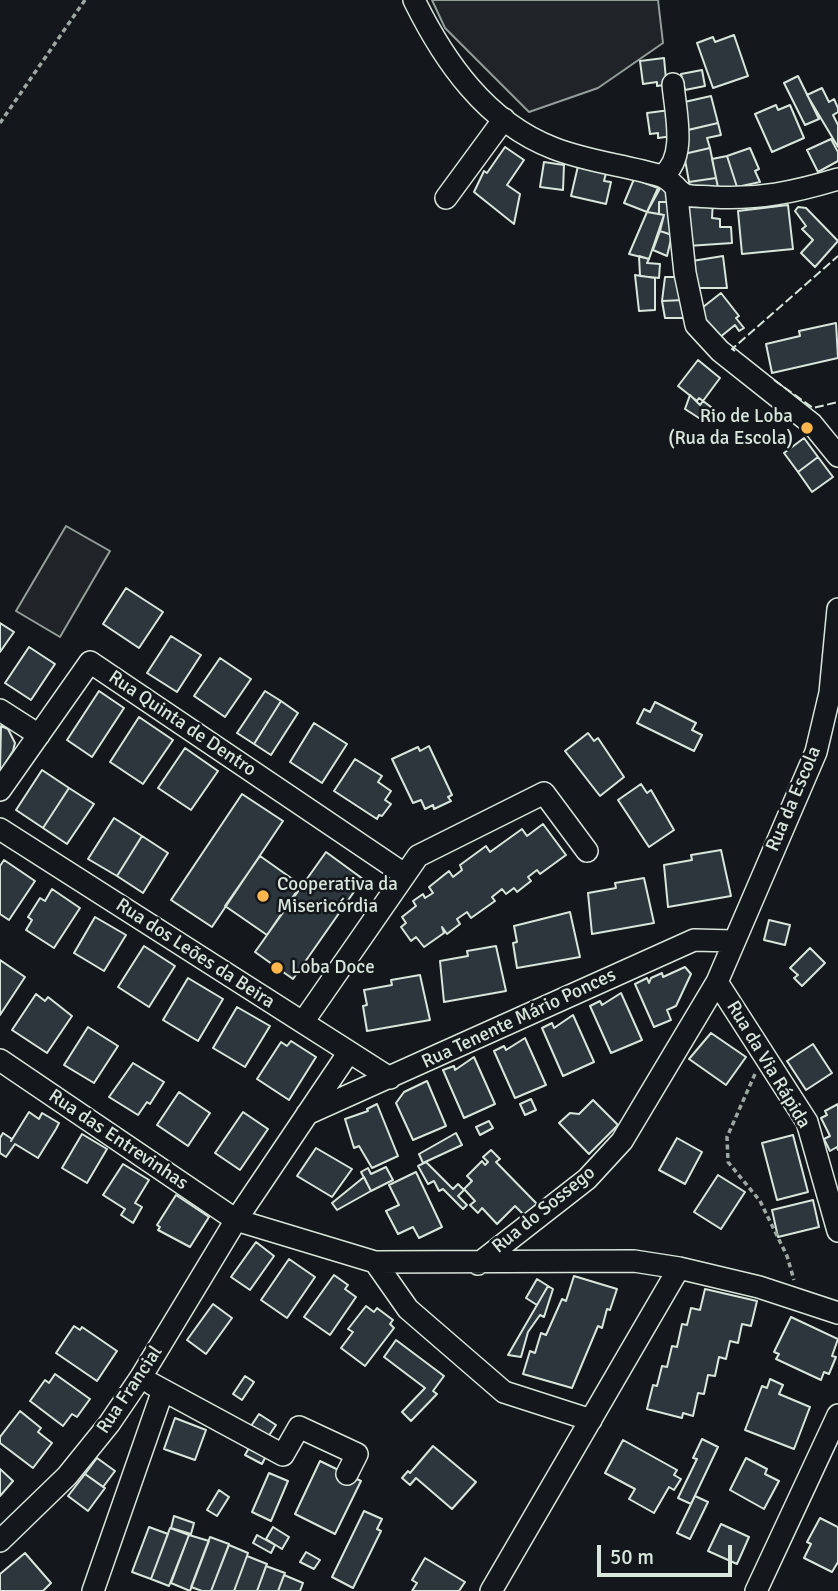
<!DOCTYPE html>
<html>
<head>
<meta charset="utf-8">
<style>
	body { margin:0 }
	#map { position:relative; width:838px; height:1591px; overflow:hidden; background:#14181c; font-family:Signika,sans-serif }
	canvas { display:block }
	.scale { position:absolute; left:597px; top:1545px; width:135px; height:32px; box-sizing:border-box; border:4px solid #d8e6dc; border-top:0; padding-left:9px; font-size:21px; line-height:24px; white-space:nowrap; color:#d8e6dc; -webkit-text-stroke:5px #14181c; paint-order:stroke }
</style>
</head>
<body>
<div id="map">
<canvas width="838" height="1591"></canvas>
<div class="scale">50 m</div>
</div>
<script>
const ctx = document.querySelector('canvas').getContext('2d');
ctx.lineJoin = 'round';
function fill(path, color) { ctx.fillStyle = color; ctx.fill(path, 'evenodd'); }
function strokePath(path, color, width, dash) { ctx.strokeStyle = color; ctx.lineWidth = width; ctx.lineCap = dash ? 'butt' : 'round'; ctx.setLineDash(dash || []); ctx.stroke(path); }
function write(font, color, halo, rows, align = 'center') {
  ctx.font = font + ' Signika,sans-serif'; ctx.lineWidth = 5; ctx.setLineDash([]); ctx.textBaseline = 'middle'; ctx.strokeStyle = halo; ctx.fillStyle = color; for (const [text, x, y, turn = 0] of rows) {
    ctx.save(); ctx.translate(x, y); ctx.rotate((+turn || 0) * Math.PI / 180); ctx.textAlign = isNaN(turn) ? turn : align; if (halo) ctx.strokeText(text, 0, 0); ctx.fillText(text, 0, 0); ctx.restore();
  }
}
const green = new Path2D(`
	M 432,0 L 658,0 L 663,43 L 598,88 L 529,112 L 445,28 Z
	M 66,526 L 110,551 L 60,637 L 16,611 Z`);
fill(green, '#202428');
strokePath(green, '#939e99', 2);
const building = new Path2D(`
	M 734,35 L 748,76 L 713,88 L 697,43 L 713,37 L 715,42 Z
	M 664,58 L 666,79 L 664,85 L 657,86 L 657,82 L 643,84 L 640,61 Z
	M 702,70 L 705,86 L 685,90 L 681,74 Z
	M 798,76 L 819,119 L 805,125 L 784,83 Z
	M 822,88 L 829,102 L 834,99 L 838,108 L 838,112 L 833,115 L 838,125 L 838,147 L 807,95 Z
	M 711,96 L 718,123 L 684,131 L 680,103 Z
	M 776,105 L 778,110 L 790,105 L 804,138 L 772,152 L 755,114 Z
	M 670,110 L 673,136 L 658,138 L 658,133 L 650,134 L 647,113 Z
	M 718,123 L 721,135 L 707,138 L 710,148 L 684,154 L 679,132 Z
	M 831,139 L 838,152 L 838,161 L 818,172 L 807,150 Z
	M 505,147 L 524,160 L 507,185 L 520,194 L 514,224 L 474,192 L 484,171 L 487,173 Z
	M 710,148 L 716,178 L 689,182 L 684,154 Z
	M 750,148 L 759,169 L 755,171 L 760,182 L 737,187 L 727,156 Z
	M 727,156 L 737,187 L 719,192 L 712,159 Z
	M 544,162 L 564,165 L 563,190 L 540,187 Z
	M 578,166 L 606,173 L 604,181 L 611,182 L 606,204 L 571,196 Z
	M 716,178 L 719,192 L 691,191 L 689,182 Z
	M 634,179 L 658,188 L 647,212 L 624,203 Z
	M 663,183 L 673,202 L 659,202 L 659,214 L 647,212 Z
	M 713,200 L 712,218 L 720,219 L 720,227 L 731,227 L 732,243 L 688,246 L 687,208 L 691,203 Z
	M 659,202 L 673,202 L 672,235 L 660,231 L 664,215 L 659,214 Z
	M 788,205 L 793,249 L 742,254 L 738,211 Z
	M 798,207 L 806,208 L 838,241 L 815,267 L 801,253 L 813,240 L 802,229 L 806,226 L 795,211 Z
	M 647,212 L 664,215 L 649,259 L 629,254 Z
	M 660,231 L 672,235 L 667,256 L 653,250 Z
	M 639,256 L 649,259 L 647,263 L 660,264 L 659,278 L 640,276 Z
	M 723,256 L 727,288 L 696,288 L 692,261 Z
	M 635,275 L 655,278 L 655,310 L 639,311 Z
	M 665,277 L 678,277 L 684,300 L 662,301 Z
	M 721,293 L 739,316 L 736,318 L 744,328 L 739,331 L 735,325 L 719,338 L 698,311 Z
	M 684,300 L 685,318 L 665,318 L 662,301 Z
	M 836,323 L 838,358 L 772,373 L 766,344 L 800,336 L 799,331 Z
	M 698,360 L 720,378 L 703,401 L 699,398 L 697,401 L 678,386 Z
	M 690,395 L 700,405 L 703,401 L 711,407 L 702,420 L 685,409 Z
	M 804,438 L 818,457 L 798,472 L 784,453 Z
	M 818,457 L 833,477 L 812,492 L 798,472 Z
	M 126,588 L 163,612 L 139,648 L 103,624 Z
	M 0,623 L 14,632 L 0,652 Z
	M 171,636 L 201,655 L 177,692 L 147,673 Z
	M 29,647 L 55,664 L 31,700 L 5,683 Z
	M 220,658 L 251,679 L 225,717 L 194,696 Z
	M 99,691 L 124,708 L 92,757 L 67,740 Z
	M 265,691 L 281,701 L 254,744 L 237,733 Z
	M 281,701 L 298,713 L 271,755 L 254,744 Z
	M 655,702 L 696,723 L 692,730 L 702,735 L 694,751 L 637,723 L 644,709 L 650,712 Z
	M 139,717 L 173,740 L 143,784 L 110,762 Z
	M 314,723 L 347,744 L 322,783 L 290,762 Z
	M 1,726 L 8,729 L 15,743 L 13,751 L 0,771 Z
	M 588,733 L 594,741 L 598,738 L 624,777 L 600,796 L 565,751 Z
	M 429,746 L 452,795 L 448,797 L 451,801 L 434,809 L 433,805 L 425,809 L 421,800 L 413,803 L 392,759 L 418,747 L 420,751 Z
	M 185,748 L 218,771 L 191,810 L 158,788 Z
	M 355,759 L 382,776 L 378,782 L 391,791 L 385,800 L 391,804 L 382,816 L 379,815 L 377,819 L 334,791 Z
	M 42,770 L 69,788 L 43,828 L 16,810 Z
	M 641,784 L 647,793 L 651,790 L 674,830 L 649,847 L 618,800 Z
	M 69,788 L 94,804 L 67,844 L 43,828 Z
	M 242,794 L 283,821 L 212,927 L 171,900 Z
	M 114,818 L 142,836 L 117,876 L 88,859 Z
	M 543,824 L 566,855 L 540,874 L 537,870 L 528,877 L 531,881 L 517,892 L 514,888 L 506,894 L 502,889 L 492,897 L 495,901 L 471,918 L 467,912 L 457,919 L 460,924 L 447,934 L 442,927 L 444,933 L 424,947 L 416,937 L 411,941 L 401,927 L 406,923 L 402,917 L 416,906 L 413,901 L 423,894 L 425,898 L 433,893 L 429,887 L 449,871 L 453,877 L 462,870 L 460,865 L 486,846 L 490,852 L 522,829 L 527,836 Z
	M 142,836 L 168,853 L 143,893 L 117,876 Z
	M 721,850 L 731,896 L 668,907 L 664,865 L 692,860 L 691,855 Z
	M 326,852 L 363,879 L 293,979 L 255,952 Z
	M 260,856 L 301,885 L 267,935 L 225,906 Z
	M 4,860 L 35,881 L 9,920 L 0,914 L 0,866 Z
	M 644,878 L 654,923 L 592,934 L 588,893 L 616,888 L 615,883 Z
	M 52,889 L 80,908 L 54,948 L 26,930 L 32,920 L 28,917 L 40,898 L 45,901 Z
	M 570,912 L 580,957 L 517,968 L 513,943 L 517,942 L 514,926 Z
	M 95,917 L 126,935 L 104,971 L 74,953 Z
	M 769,920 L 790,925 L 785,945 L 764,940 Z
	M 144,946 L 175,966 L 149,1007 L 118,987 Z
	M 496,946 L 506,991 L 444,1002 L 440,961 L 468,956 L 467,951 Z
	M 810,948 L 825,963 L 802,986 L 794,978 L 798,975 L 790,968 Z
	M 0,960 L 25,977 L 0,1015 Z
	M 685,967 L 691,974 L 676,1006 L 667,1010 L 671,1020 L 654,1027 L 635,984 L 647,978 L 649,983 L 651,978 L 662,973 L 663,977 Z
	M 420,975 L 430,1020 L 367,1031 L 363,1006 L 367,1005 L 364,990 L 392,985 L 391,980 Z
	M 188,978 L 223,999 L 198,1041 L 163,1020 Z
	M 621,993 L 642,1040 L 611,1053 L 590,1006 L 600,1001 L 602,1005 Z
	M 36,994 L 45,1001 L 48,997 L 72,1016 L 47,1053 L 12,1030 Z
	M 237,1007 L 270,1026 L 245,1067 L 213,1048 Z
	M 573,1015 L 594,1062 L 563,1076 L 542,1028 L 552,1023 L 554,1028 Z
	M 88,1027 L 118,1046 L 94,1083 L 64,1065 Z
	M 711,1033 L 746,1057 L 726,1085 L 689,1059 Z
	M 525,1038 L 546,1085 L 515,1098 L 494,1051 L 504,1046 L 506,1050 Z
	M 291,1041 L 316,1057 L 289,1100 L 257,1079 L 281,1042 L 287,1046 Z
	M 813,1044 L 832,1073 L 806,1090 L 787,1061 Z
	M 474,1057 L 495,1104 L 464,1118 L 443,1070 L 454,1066 L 455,1070 Z
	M 133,1063 L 164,1082 L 150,1104 L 147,1102 L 138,1115 L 109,1097 Z
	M 427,1081 L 446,1126 L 413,1140 L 396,1103 L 404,1092 Z
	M 179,1092 L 210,1113 L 188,1146 L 157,1125 Z
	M 531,1099 L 536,1110 L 525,1115 L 520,1104 Z
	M 593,1100 L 618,1125 L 589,1154 L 559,1123 L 570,1113 L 579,1114 Z
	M 377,1104 L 398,1156 L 372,1168 L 359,1146 L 354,1148 L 345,1119 L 368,1111 L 367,1109 Z
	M 838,1104 L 838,1150 L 837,1147 L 830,1151 L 824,1139 L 830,1136 L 821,1118 L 827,1115 L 825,1111 Z
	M 29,1112 L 39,1119 L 42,1113 L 59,1123 L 56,1129 L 38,1158 L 15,1144 L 6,1157 L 0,1153 L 0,1138 L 3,1133 L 12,1139 L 11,1141 Z
	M 243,1112 L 268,1129 L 240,1170 L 215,1153 Z
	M 489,1121 L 493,1128 L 480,1135 L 476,1127 Z
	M 456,1133 L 462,1145 L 423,1163 L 419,1154 Z
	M 82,1134 L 107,1149 L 87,1183 L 62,1168 Z
	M 793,1135 L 808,1192 L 777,1200 L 762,1143 Z
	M 677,1138 L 702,1152 L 685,1184 L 659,1170 Z
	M 316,1148 L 352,1169 L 332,1197 L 297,1176 Z
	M 491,1150 L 500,1159 L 496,1162 L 537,1204 L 524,1215 L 515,1206 L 497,1224 L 482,1208 L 478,1213 L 470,1205 L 475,1201 L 464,1189 L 472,1181 L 467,1176 L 482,1161 L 485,1165 L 488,1162 L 483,1157 Z
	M 426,1162 L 453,1189 L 458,1184 L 464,1190 L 458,1196 L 467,1205 L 463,1209 L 443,1189 L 439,1191 L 434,1181 L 428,1184 L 418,1166 Z
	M 123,1164 L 149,1180 L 135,1203 L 142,1207 L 133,1223 L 121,1215 L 125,1209 L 103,1195 Z
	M 386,1167 L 393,1180 L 371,1191 L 361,1172 L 368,1168 L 371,1174 Z
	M 416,1172 L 442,1227 L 419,1238 L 413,1227 L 398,1234 L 386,1211 L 399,1205 L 389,1185 Z
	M 718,1175 L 745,1192 L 721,1229 L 694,1212 Z
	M 364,1177 L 371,1191 L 337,1210 L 332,1203 Z
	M 176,1195 L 209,1217 L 190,1247 L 158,1230 L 160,1227 L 157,1225 Z
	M 813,1200 L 819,1227 L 778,1237 L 772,1210 Z
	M 256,1242 L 274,1256 L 250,1290 L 231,1277 Z
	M 289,1259 L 315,1277 L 287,1318 L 261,1300 Z
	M 334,1275 L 348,1285 L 345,1289 L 356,1297 L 330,1335 L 304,1317 Z
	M 574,1276 L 617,1289 L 610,1310 L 607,1309 L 602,1328 L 598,1326 L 572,1388 L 523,1374 L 530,1351 L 535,1353 L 541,1333 L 546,1335 L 562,1299 L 566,1301 Z
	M 537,1279 L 548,1286 L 537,1305 L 526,1298 Z
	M 548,1286 L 553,1289 L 544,1317 L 540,1315 L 528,1332 L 521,1357 L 508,1355 Z
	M 705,1289 L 757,1301 L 751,1326 L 742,1324 L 738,1343 L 730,1341 L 726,1359 L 719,1357 L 715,1376 L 708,1375 L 704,1394 L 698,1393 L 693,1416 L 683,1413 L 682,1418 L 647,1409 L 653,1385 L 657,1386 L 662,1366 L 667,1367 L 672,1346 L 677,1347 L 682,1324 L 687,1325 L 691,1308 L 700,1310 Z
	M 213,1304 L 232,1318 L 206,1354 L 187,1340 Z
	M 366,1306 L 374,1312 L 377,1308 L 393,1320 L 390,1324 L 394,1328 L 365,1366 L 341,1348 L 353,1332 L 348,1329 Z
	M 791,1317 L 838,1339 L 832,1356 L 836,1357 L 829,1374 L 824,1372 L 821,1380 L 776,1359 L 779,1354 L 774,1352 Z
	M 74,1326 L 80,1330 L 82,1327 L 117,1351 L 97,1381 L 56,1353 Z
	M 396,1340 L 444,1376 L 433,1391 L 437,1394 L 411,1421 L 402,1412 L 425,1388 L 384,1357 Z
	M 55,1374 L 90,1399 L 77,1417 L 72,1414 L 63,1426 L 30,1401 L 45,1380 L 49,1383 Z
	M 245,1376 L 254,1382 L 242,1400 L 233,1394 Z
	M 770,1379 L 783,1385 L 779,1394 L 810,1407 L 794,1449 L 745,1430 L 762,1386 L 767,1388 Z
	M 20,1411 L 41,1428 L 38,1432 L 52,1443 L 33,1468 L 0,1443 L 0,1437 Z
	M 259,1414 L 276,1425 L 266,1440 L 249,1429 Z
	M 175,1418 L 206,1430 L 195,1460 L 164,1449 Z
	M 702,1439 L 718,1447 L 691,1504 L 678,1498 L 697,1459 L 693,1458 Z
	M 623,1440 L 677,1470 L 674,1475 L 681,1479 L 674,1490 L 669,1487 L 654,1513 L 629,1499 L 635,1489 L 605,1473 Z
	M 250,1446 L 267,1454 L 262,1464 L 245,1455 Z
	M 433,1446 L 476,1482 L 452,1509 L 416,1478 L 410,1485 L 402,1478 L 408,1471 L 410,1473 Z
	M 97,1458 L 115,1471 L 103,1487 L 85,1474 Z
	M 746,1458 L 767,1469 L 765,1474 L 779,1481 L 764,1509 L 730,1490 Z
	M 320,1461 L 361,1481 L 335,1534 L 295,1514 Z
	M 0,1469 L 13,1481 L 0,1496 Z
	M 269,1473 L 288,1481 L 271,1521 L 252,1512 Z
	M 85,1474 L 105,1488 L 88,1511 L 68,1496 Z
	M 219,1490 L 229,1497 L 217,1516 L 207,1510 Z
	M 695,1496 L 708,1502 L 690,1539 L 677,1533 Z
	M 364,1511 L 382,1519 L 377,1529 L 381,1531 L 353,1588 L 332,1577 Z
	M 174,1516 L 194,1523 L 191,1534 L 171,1528 Z
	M 820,1518 L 838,1527 L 838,1562 L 832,1572 L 804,1558 L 811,1544 L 807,1542 Z
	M 721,1524 L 749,1537 L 737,1564 L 708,1551 Z
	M 149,1527 L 168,1534 L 151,1579 L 132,1572 Z
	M 273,1527 L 289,1537 L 282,1549 L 266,1539 Z
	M 170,1528 L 189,1535 L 169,1586 L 151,1579 Z
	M 189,1535 L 209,1541 L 190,1591 L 171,1583 Z
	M 257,1535 L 275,1545 L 271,1553 L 253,1543 Z
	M 210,1537 L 229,1544 L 211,1591 L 202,1591 L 191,1587 Z
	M 229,1545 L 248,1553 L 247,1556 L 234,1591 L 211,1591 Z
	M 306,1552 L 320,1560 L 314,1569 L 300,1562 Z
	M 25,1553 L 51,1583 L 43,1591 L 0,1591 L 0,1574 Z
	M 247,1556 L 267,1564 L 257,1591 L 234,1591 Z
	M 425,1558 L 465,1582 L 459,1591 L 412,1591 L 417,1583 L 412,1580 Z
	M 266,1566 L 285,1573 L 278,1591 L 257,1591 Z
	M 284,1575 L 303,1583 L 300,1591 L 278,1591 Z`);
fill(building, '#2c363c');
strokePath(building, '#d8e6dc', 2);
const minor = new Path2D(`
	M 414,0 C 444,61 486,122 553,148 C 588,162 625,165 661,176 C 672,179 676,191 686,195 C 693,197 705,196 712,197 C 757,200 795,192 838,179
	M 662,176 C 688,158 675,111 673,84
	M 676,187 L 685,273 L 696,325 L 720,351 L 812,424 L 838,456
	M 446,198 L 504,119
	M 0,710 L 39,735
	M 0,790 L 90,662 L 404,874
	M 0,829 L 390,1078
	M 717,982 L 807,1122 L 838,1231
	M 303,1022 L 418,856 L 544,793 L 587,851
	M 0,1060 L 236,1220 L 375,1262 L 634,1261 L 679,1268 L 759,1287 L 838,1313
	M 307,1114 L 694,940 L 733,941
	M 375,1262 L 408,1309 L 504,1392 L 591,1420
	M 478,1264 L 587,1179 L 622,1141 L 717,982 L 816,752 L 830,693 L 838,609
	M 163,1390 L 283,1455 L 299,1427 L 357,1454 L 347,1474
	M 0,1541 L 67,1476 L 109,1424 L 141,1377 L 236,1220 L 349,1052
	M 93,1591 L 163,1390 L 152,1384
	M 491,1591 L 679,1268
	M 756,1591 L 838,1415`);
strokePath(minor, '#d8e6dc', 24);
strokePath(new Path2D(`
	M 0,123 L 85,0
	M 755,1074 L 727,1137 L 728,1162 L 760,1201 L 787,1256 L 794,1280`), '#9da8a2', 3.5, [5, 3.5]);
strokePath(minor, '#14181c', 21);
strokePath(new Path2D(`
	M 735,351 L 732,349 L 838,256
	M 774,380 L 813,408 L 838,402`), '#d8e6dc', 2, [9, 3.5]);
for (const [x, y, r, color] of [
	[807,428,7,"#ffb74d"],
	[263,896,7,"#ffb74d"],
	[277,968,7,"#ffb74d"]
]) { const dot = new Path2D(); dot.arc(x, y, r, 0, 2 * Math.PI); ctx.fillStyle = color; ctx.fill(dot); strokePath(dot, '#14181c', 2.5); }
write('19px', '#d8e6dc', '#14181c', [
	["Rio de Loba",793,417,"right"],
	["(Rua da Escola)",793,439,"right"],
	["Cooperativa da",277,885],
	["Misericórdia",277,907],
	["Loba Doce",291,968]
], 'left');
write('19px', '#d8e6dc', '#14181c', [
	["Rua Quinta de Dentro",182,724,34],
	["Rua da Escola",794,799,-67],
	["Rua dos Leões da Beira",195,954,33],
	["Rua Tenente Mário Ponces",519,1019,-25],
	["Rua da Via Rápida",768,1065,59],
	["Rua das Entrevinhas",118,1140,34],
	["Rua do Sossego",544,1210,-39],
	["Rua Francial",130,1390,-56]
]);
</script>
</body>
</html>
